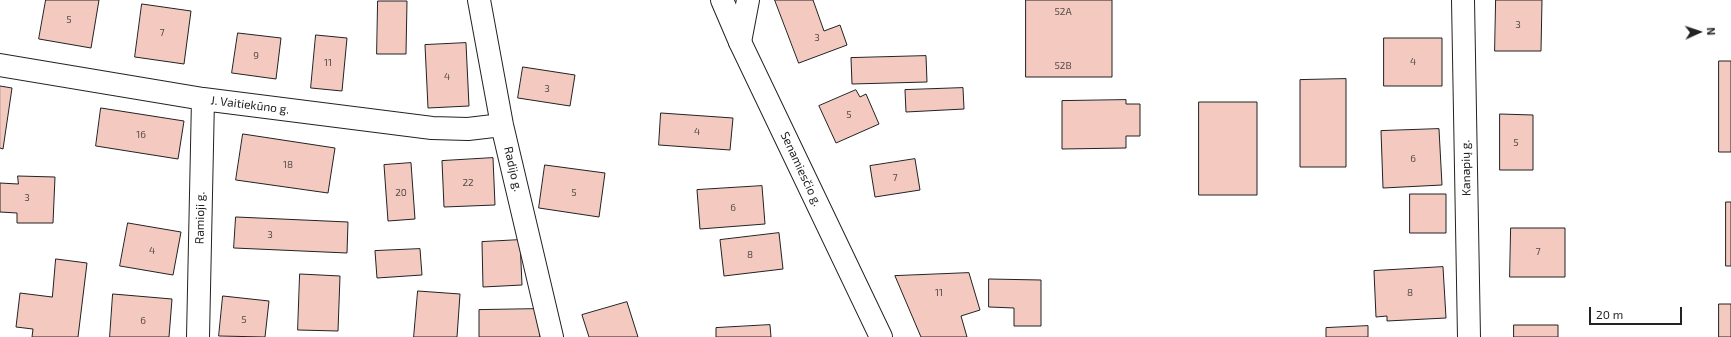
<!DOCTYPE html>
<html>
<head>
<meta charset="utf-8">
<style>
	body { margin:0 }
	#map { position:relative; width:1731px; height:337px; overflow:hidden; background:#fff; font-family:"Exo 2",sans-serif }
	canvas { display:block }
	.north { position:absolute; left:1679px; top:12px; width:40px; height:40px; -webkit-text-stroke:3px #fff; paint-order:stroke; rotate:87deg; font-size:11px; font-weight:700; line-height:16px; text-align:center; color:#222 }
	.north::after { content:''; display:block; margin:auto; width:14px; height:18px; background:#222; clip-path:polygon(50% 0,100% 100%,50% 72%,0 100%) }
	.scale { position:absolute; left:1589px; top:307px; width:93px; height:18px; box-sizing:border-box; border:2px solid #222; border-top:0; padding-left:5px; font-size:12px; line-height:14px; white-space:nowrap; color:#222; -webkit-text-stroke:3px #fff; paint-order:stroke }
</style>
</head>
<body>
<div id="map">
<canvas width="1731" height="337"></canvas>
<div class="north">N</div>
<div class="scale">20 m</div>
</div>
<script>
const ctx = document.querySelector('canvas').getContext('2d');
ctx.lineJoin = 'round';
function fill(path, color) { ctx.fillStyle = color; ctx.fill(path, 'evenodd'); }
function strokePath(path, color, width, dash) { ctx.strokeStyle = color; ctx.lineWidth = width; ctx.lineCap = dash ? 'butt' : 'round'; ctx.setLineDash(dash || []); ctx.stroke(path); }
function write(font, color, halo, rows, align = 'center') {
  ctx.font = font + ' "Exo 2",sans-serif'; ctx.lineWidth = 3; ctx.setLineDash([]); ctx.textBaseline = 'middle'; ctx.strokeStyle = halo; ctx.fillStyle = color; for (const [text, x, y, turn = 0] of rows) {
    ctx.save(); ctx.translate(x, y); ctx.rotate((+turn || 0) * Math.PI / 180); ctx.textAlign = isNaN(turn) ? turn : align; if (halo) ctx.strokeText(text, 0, 0); ctx.fillText(text, 0, 0); ctx.restore();
  }
}
const building = new Path2D(`
	M 46,0 L 99,0 L 91,48 L 39,39 Z
	M 775,0 L 813,0 L 824,31 L 840,25 L 847,45 L 799,63 Z
	M 1026,0 L 1112,0 L 1112,77 L 1026,77 Z
	M 1496,0 L 1542,0 L 1541,51 L 1495,51 Z
	M 378,1 L 407,1 L 406,54 L 377,54 Z
	M 142,4 L 191,11 L 184,64 L 135,57 Z
	M 238,33 L 281,38 L 276,79 L 232,73 Z
	M 316,35 L 347,38 L 342,91 L 311,88 Z
	M 1384,38 L 1442,38 L 1442,86 L 1384,86 Z
	M 466,43 L 469,106 L 428,108 L 425,45 Z
	M 926,56 L 927,82 L 852,84 L 851,58 Z
	M 1719,61 L 1731,61 L 1731,152 L 1719,152 Z
	M 523,67 L 575,75 L 570,106 L 518,98 Z
	M 1346,79 L 1346,167 L 1300,167 L 1300,80 Z
	M 0,86 L 12,88 L 3,149 L 0,148 Z
	M 963,88 L 964,109 L 906,112 L 905,90 Z
	M 856,90 L 860,97 L 866,94 L 879,124 L 836,143 L 819,106 Z
	M 1126,100 L 1126,104 L 1140,104 L 1140,136 L 1126,136 L 1126,148 L 1062,149 L 1062,101 Z
	M 1199,102 L 1257,102 L 1257,195 L 1199,195 Z
	M 101,108 L 184,121 L 178,159 L 96,146 Z
	M 661,113 L 733,118 L 730,150 L 659,145 Z
	M 1500,114 L 1533,115 L 1533,170 L 1500,170 Z
	M 1439,129 L 1442,185 L 1383,188 L 1381,131 Z
	M 243,134 L 335,148 L 328,193 L 236,180 Z
	M 493,158 L 495,205 L 444,207 L 442,161 Z
	M 915,159 L 920,190 L 875,197 L 870,166 Z
	M 411,163 L 415,219 L 388,221 L 384,165 Z
	M 545,165 L 605,173 L 599,217 L 539,208 Z
	M 18,176 L 55,177 L 53,223 L 17,223 L 17,213 L 0,212 L 0,183 L 18,184 Z
	M 762,186 L 765,224 L 700,229 L 697,190 Z
	M 1410,194 L 1446,194 L 1446,233 L 1410,233 Z
	M 1726,202 L 1731,202 L 1731,266 L 1726,266 Z
	M 236,217 L 348,222 L 347,253 L 234,248 Z
	M 128,223 L 181,232 L 173,275 L 120,266 Z
	M 1511,228 L 1565,228 L 1565,277 L 1510,277 Z
	M 779,233 L 783,269 L 724,276 L 720,240 Z
	M 520,240 L 522,285 L 483,287 L 482,242 Z
	M 420,249 L 422,275 L 377,278 L 375,251 Z
	M 56,259 L 87,263 L 78,337 L 32,337 L 33,329 L 16,327 L 20,293 L 52,297 Z
	M 1443,267 L 1446,318 L 1387,321 L 1387,316 L 1376,317 L 1374,271 Z
	M 969,273 L 980,310 L 961,316 L 967,337 L 921,337 L 895,276 Z
	M 300,274 L 340,276 L 338,331 L 298,330 Z
	M 989,279 L 1041,280 L 1041,326 L 1014,326 L 1014,308 L 989,307 Z
	M 418,291 L 460,294 L 457,337 L 414,337 Z
	M 113,294 L 172,299 L 169,337 L 110,337 Z
	M 223,296 L 269,301 L 265,337 L 219,336 Z
	M 627,302 L 638,337 L 589,337 L 582,315 Z
	M 1719,304 L 1731,304 L 1731,337 L 1719,337 Z
	M 539,309 L 540,337 L 479,337 L 479,310 Z
	M 770,325 L 771,337 L 716,337 L 716,328 Z
	M 1514,325 L 1558,325 L 1558,337 L 1514,337 Z
	M 1368,326 L 1368,337 L 1326,337 L 1326,328 Z`);
fill(building, '#f3c9c0');
strokePath(building, '#222', 1);
const street = new Path2D(`
	M 479,0 L 502,125 L 552,337
	M 1463,0 L 1469,337
	M 0,65 L 203,99 L 432,128 L 468,129 L 502,125
	M 198,337 L 203,99`);
const secondary = new Path2D(`
	M 722,0 L 740,42 L 881,337`);
const highway = new Path2D(`
	M 740,42 L 748,0`);
strokePath(street, '#222', 24);
strokePath(secondary, '#222', 24);
strokePath(highway, '#222', 24);
strokePath(street, '#fff', 22);
strokePath(secondary, '#fff', 22);
strokePath(highway, '#fff', 22);
write('10px', '#564c4a', null, [
	["52A",1063,12],
	["5",69,20],
	["3",1518,25],
	["7",162,33],
	["3",817,38],
	["9",256,56],
	["4",1413,62],
	["11",328,63],
	["52B",1063,66],
	["4",447,77],
	["3",547,89],
	["5",849,115],
	["4",697,132],
	["16",141,135],
	["5",1516,143],
	["6",1413,159],
	["18",288,165],
	["7",895,178],
	["22",468,183],
	["20",401,193],
	["5",574,193],
	["3",27,198],
	["6",733,208],
	["3",270,235],
	["4",152,251],
	["7",1538,252],
	["8",750,255],
	["11",939,293],
	["8",1410,293],
	["5",244,320],
	["6",143,321]
]);
write('12px', '#222', '#fff', [
	["J. Vaitiekūno g.",250,105,7],
	["Kanapių g.",1466,168,-91],
	["Radijo g.",513,169,77],
	["Senamiesčio g.",801,169,65],
	["Ramioji g.",200,218,-89]
]);
</script>
</body>
</html>
